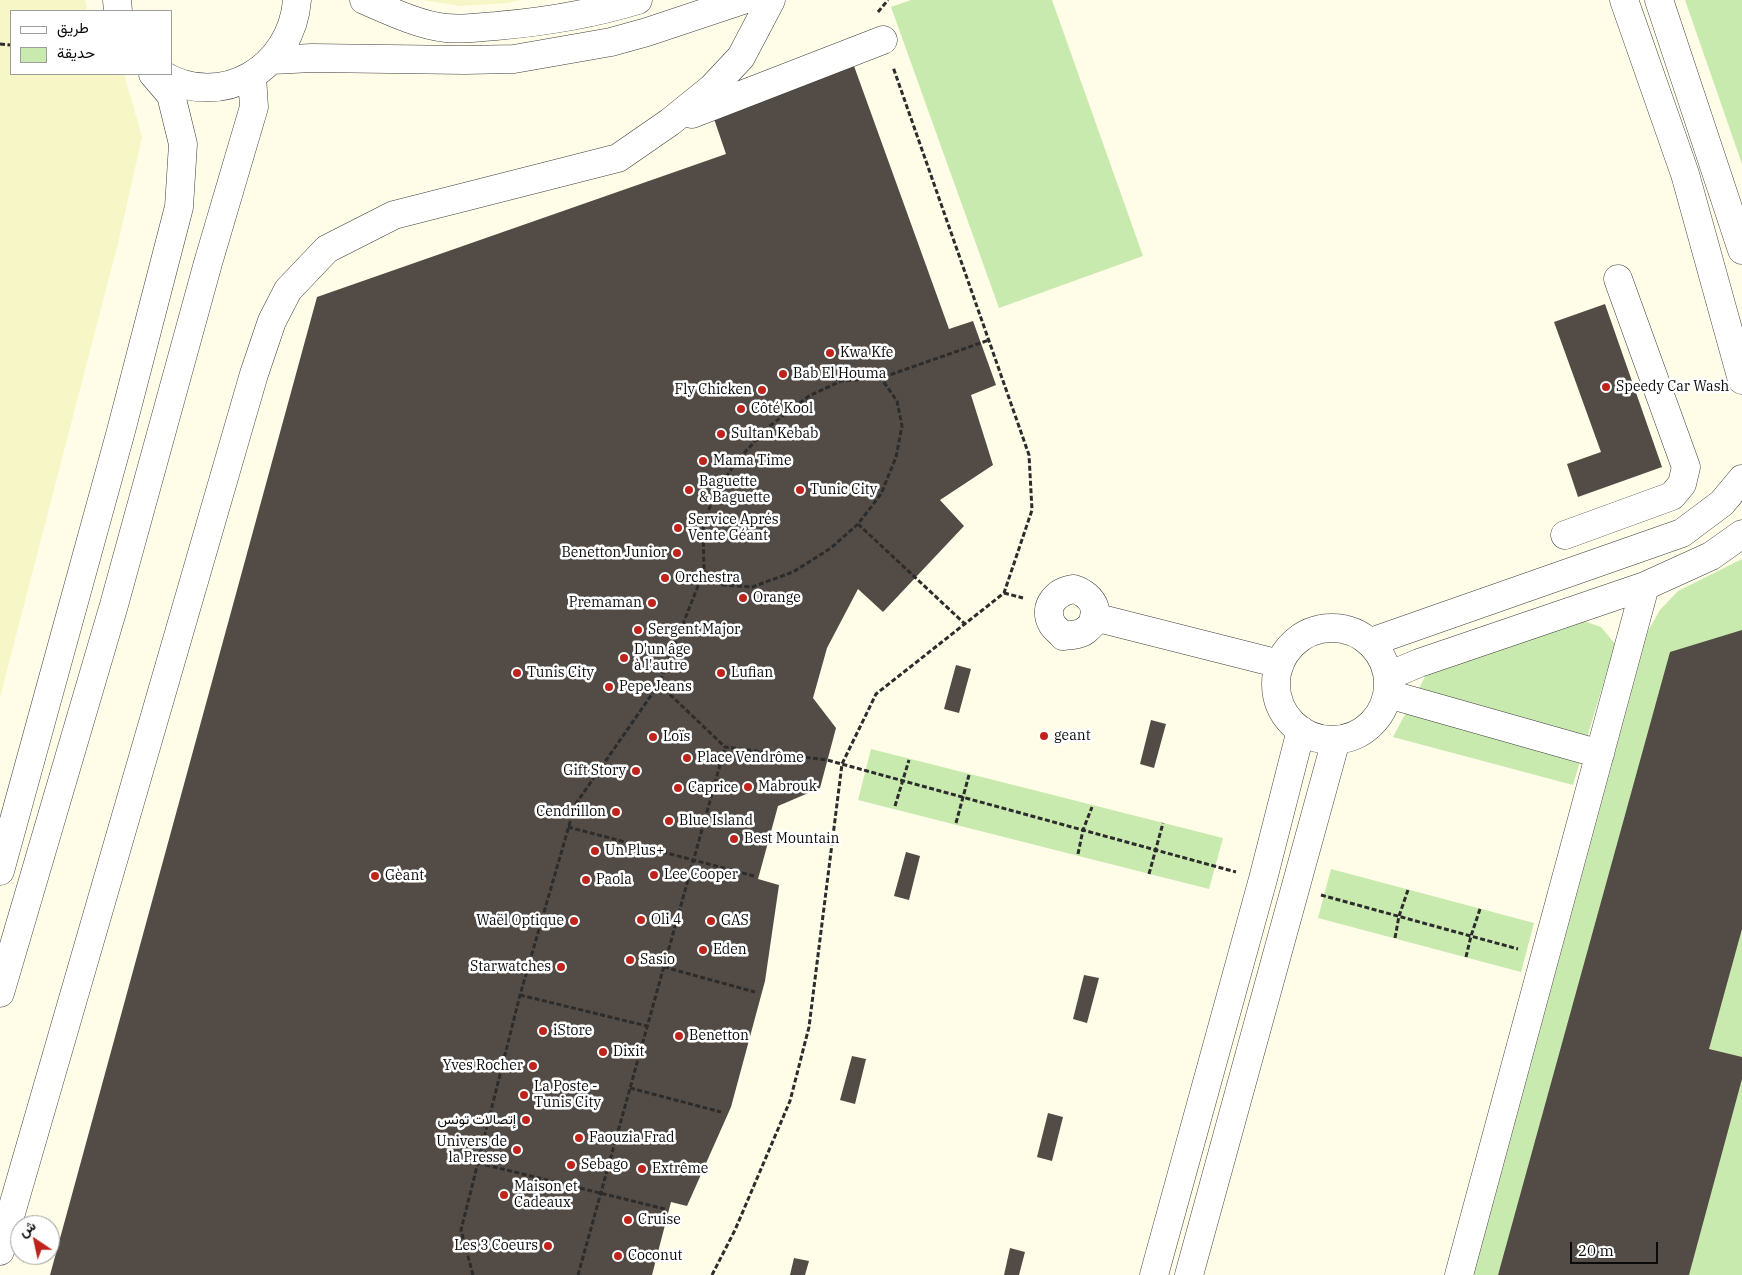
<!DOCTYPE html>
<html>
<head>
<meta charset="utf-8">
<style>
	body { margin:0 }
	#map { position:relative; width:1742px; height:1275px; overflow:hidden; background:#fffce7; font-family:"IBM Plex Serif",Vazirmatn,serif }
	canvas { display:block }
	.legend { position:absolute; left:10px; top:10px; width:162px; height:65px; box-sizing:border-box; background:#fff; border:1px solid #9d9d9d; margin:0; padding:6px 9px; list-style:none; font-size:15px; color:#0a0a0a }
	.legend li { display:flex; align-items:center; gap:10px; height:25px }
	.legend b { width:25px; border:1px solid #9d9d9d }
	.north { position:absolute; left:10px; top:1215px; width:50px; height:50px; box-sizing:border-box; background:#fff; border:1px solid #9d9d9d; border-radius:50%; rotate:326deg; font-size:14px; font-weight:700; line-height:20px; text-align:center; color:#0a0a0a }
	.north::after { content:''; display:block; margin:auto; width:18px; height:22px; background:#bf231c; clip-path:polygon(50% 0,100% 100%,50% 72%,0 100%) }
	.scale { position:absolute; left:1570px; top:1242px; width:88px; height:22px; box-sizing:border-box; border:2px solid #0a0a0a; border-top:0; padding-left:6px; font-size:15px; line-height:18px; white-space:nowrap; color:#0a0a0a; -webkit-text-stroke:4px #fff; paint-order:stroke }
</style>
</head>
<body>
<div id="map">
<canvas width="1742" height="1275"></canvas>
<ul class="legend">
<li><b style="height:6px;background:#fff"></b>طريق</li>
<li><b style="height:14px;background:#c9eaaf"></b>حديقة</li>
</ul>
<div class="north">ش</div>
<div class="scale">20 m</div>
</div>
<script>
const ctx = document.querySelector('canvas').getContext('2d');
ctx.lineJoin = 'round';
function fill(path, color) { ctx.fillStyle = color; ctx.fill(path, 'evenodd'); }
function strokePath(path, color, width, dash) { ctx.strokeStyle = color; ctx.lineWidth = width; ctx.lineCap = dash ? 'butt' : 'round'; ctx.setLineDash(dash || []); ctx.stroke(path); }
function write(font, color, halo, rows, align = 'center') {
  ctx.font = font + ' "IBM Plex Serif",Vazirmatn,serif'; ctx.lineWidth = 5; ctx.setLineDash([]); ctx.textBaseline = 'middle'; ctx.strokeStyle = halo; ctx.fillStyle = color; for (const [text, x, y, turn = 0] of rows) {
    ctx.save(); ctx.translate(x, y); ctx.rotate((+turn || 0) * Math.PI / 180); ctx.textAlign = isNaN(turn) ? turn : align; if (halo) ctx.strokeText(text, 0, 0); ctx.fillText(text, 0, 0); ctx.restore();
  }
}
fill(new Path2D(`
	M 0,0 L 85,0 L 87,11 L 11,11 L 11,74 L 124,74 L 142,137 L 119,239 L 0,697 Z
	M 422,0 L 520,0 L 508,3 L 460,6 Z`), '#f6f6c6');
fill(new Path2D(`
	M 911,0 L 1052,0 L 1143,256 L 999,308 L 891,7 Z
	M 1685,0 L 1742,0 L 1742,164 Z
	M 1742,559 L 1742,1275 L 1474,1275 L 1648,631 L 1660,610 L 1678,591 Z
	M 1581,620 L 1601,627 L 1615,644 L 1573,785 L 1393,737 L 1426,675 Z
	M 871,749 L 1223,838 L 1209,889 L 858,800 Z
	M 1331,869 L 1534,923 L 1521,972 L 1318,918 Z`), '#c9eaaf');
fill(new Path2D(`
	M 854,66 L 949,329 L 973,321 L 996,385 L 971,395 L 993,465 L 940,500 L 964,526 L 883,612 L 858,589 L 827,648 L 813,698 L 836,728 L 820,788 L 778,806 L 758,879 L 779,885 L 765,981 L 731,1107 L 687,1206 L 671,1202 L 652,1275 L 50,1275 L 317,297 L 726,154 L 713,116 Z
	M 1605,304 L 1662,467 L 1578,497 L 1567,464 L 1601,452 L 1554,322 Z
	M 1742,630 L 1742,929 L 1709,1049 L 1742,1057 L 1742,1079 L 1689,1275 L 1498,1275 L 1670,652 Z
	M 956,665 L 971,669 L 959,713 L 944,709 Z
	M 1151,720 L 1166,724 L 1154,768 L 1140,764 Z
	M 906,852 L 920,856 L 909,900 L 894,896 Z
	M 1084,975 L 1099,978 L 1087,1023 L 1073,1019 Z
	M 852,1056 L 866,1059 L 855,1104 L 840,1100 Z
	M 1048,1113 L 1063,1117 L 1052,1161 L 1037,1157 Z
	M 1010,1248 L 1025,1252 L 1019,1275 L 1004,1275 Z
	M 794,1258 L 809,1261 L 805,1275 L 790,1275 Z`), '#534c46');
const minor = new Path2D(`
	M 117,0 L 118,11
	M 364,0 C 387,10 421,26 446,28 C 463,30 479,27 496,26 C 543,22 592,14 638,0
	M 1624,0 L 1685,174 L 1742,380
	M 1659,0 L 1742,250
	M 272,60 L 312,58 L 465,60 L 514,59 L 611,42 L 647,32 L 743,0
	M 161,74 C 221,111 292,68 297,0
	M 692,114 L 883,40
	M 1565,535 L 1672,496 L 1682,484 L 1686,467 L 1618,279
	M 1074,589 C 1093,595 1105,616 1086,630 C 1080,635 1071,635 1063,636 C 1060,632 1054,628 1052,624 C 1042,606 1057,591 1074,589 Z
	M 1094,617 L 1280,664
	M1276 684a56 56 0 1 1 112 0a56 56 0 1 1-112 0Z
	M 1371,642 L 1682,533 L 1722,503 L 1742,479
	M 1388,676 L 1419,663 L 1645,586 L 1711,556 L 1742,534
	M 1388,694 L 1600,754
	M 0,871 L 121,431 L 179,207 L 183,144 L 171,95 L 153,74
	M 0,993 L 114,605 L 208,263 L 254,107 L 252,76
	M 0,1251 L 254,374 L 272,321 L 288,290 L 327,249 L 394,215 L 618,158 L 670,122 L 712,88 L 741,57 L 771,0
	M 1154,1275 L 1263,879 L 1301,730
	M 1189,1275 L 1336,740
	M 1459,1275 L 1645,586`);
strokePath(minor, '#3d3d3d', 29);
strokePath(new Path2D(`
	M 878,12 L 888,0
	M 0,44 L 11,45
	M 858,524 L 965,624
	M 704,571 L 723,585 L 752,587 L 793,572 L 831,548 L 858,524 L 881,494 L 896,457 L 902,426 L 897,401 L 881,378
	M 1004,593 L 1023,598
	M 659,684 L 725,747 L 827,760 L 1236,872
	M 895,806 L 909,760
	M 956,823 L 969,775
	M 568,827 L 754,876
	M 1078,854 L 1083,830 L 1092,807
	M 1149,874 L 1163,823
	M 1321,895 L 1518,949
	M 1395,938 L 1399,916 L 1408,890
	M 1466,957 L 1471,936 L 1480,909
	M 664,967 L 755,992
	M 520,995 L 647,1026
	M 630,1088 L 721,1112
	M 478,1163 L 665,1209
	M 473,1275 L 461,1230 L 520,995 L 575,805 L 659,684 L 704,571 L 703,525 L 715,494 L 736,462 L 767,428 L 809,396 L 841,381 L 881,378 L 989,340
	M 578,1275 L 725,747
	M 712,1275 L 735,1230 L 790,1101 L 809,1027 L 842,764 L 876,694 L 1004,593 L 1032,510 L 1029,455 L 893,67`), '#2c2c2c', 3, [5, 2.5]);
strokePath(minor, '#fff', 28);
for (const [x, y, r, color] of [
	[830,353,5,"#bf231c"],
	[783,374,5,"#bf231c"],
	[1606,387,5,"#bf231c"],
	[762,390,5,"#bf231c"],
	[741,409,5,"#bf231c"],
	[721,434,5,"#bf231c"],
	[703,461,5,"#bf231c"],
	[689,490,5,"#bf231c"],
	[800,490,5,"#bf231c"],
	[678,528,5,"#bf231c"],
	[677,553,5,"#bf231c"],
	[665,578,5,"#bf231c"],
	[743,598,5,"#bf231c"],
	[652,603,5,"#bf231c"],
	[638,630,5,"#bf231c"],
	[624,658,5,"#bf231c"],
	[517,673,5,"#bf231c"],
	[721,673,5,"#bf231c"],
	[609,687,5,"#bf231c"],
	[1044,736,5,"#bf231c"],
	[653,737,5,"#bf231c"],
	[687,758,5,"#bf231c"],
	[636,771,5,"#bf231c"],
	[748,787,5,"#bf231c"],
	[678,788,5,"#bf231c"],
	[616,812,5,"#bf231c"],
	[669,821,5,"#bf231c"],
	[734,839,5,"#bf231c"],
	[595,851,5,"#bf231c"],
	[654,875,5,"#bf231c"],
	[375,876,5,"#bf231c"],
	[586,880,5,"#bf231c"],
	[641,920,5,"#bf231c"],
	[574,921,5,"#bf231c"],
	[711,921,5,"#bf231c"],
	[703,950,5,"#bf231c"],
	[630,960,5,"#bf231c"],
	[561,967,5,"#bf231c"],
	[543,1031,5,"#bf231c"],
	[679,1036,5,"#bf231c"],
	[603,1052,5,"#bf231c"],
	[533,1066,5,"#bf231c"],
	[524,1095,5,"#bf231c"],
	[526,1120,5,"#bf231c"],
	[579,1138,5,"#bf231c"],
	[517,1150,5,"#bf231c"],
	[571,1165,5,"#bf231c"],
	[642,1169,5,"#bf231c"],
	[504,1195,5,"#bf231c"],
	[628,1220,5,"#bf231c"],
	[548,1246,5,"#bf231c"],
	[618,1256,5,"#bf231c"]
]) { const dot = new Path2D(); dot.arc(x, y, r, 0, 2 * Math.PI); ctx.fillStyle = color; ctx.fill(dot); strokePath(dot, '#fff', 2); }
write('14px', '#0a0a0a', '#fff', [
	["Kwa Kfe",840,353],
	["Bab El Houma",793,374],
	["Speedy Car Wash",1616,387],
	["Fly Chicken",752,390,"right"],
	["Côté Kool",751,409],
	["Sultan Kebab",731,434],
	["Mama Time",713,461],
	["Baguette",699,482],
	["& Baguette",699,498],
	["Tunic City",810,490],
	["Service Aprés",688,520],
	["Vente Géant",688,536],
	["Benetton Junior",667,553,"right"],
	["Orchestra",675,578],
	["Orange",753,598],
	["Premaman",642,603,"right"],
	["Sergent Major",648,630],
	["D'un âge",634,650],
	["à l'autre",634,666],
	["Tunis City",527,673],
	["Lufian",731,673],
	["Pepe Jeans",619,687],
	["geant",1054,736],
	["Loïs",663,737],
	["Place Vendrôme",697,758],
	["Gift Story",626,771,"right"],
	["Mabrouk",758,787],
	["Caprice",688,788],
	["Cendrillon",606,812,"right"],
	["Blue Island",679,821],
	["Best Mountain",744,839],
	["Un Plus+",605,851],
	["Lee Cooper",664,875],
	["Gèant",385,876],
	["Paola",596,880],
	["Oli 4",651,920],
	["Waël Optique",564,921,"right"],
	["GAS",721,921],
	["Eden",713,950],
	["Sasio",640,960],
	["Starwatches",551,967,"right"],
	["iStore",553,1031],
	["Benetton",689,1036],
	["Dixit",613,1052],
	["Yves Rocher",523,1066,"right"],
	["La Poste -",534,1087],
	["Tunis City",534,1103],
	["إتصالات تونس",516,1120,"right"],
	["Faouzia Frad",589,1138],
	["Univers de",507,1142,"right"],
	["la Presse",507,1158,"right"],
	["Sebago",581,1165],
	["Extrême",652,1169],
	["Maison et",514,1187],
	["Cadeaux",514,1203],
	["Cruise",638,1220],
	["Les 3 Coeurs",538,1246,"right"],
	["Coconut",628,1256]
], 'left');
</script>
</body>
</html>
